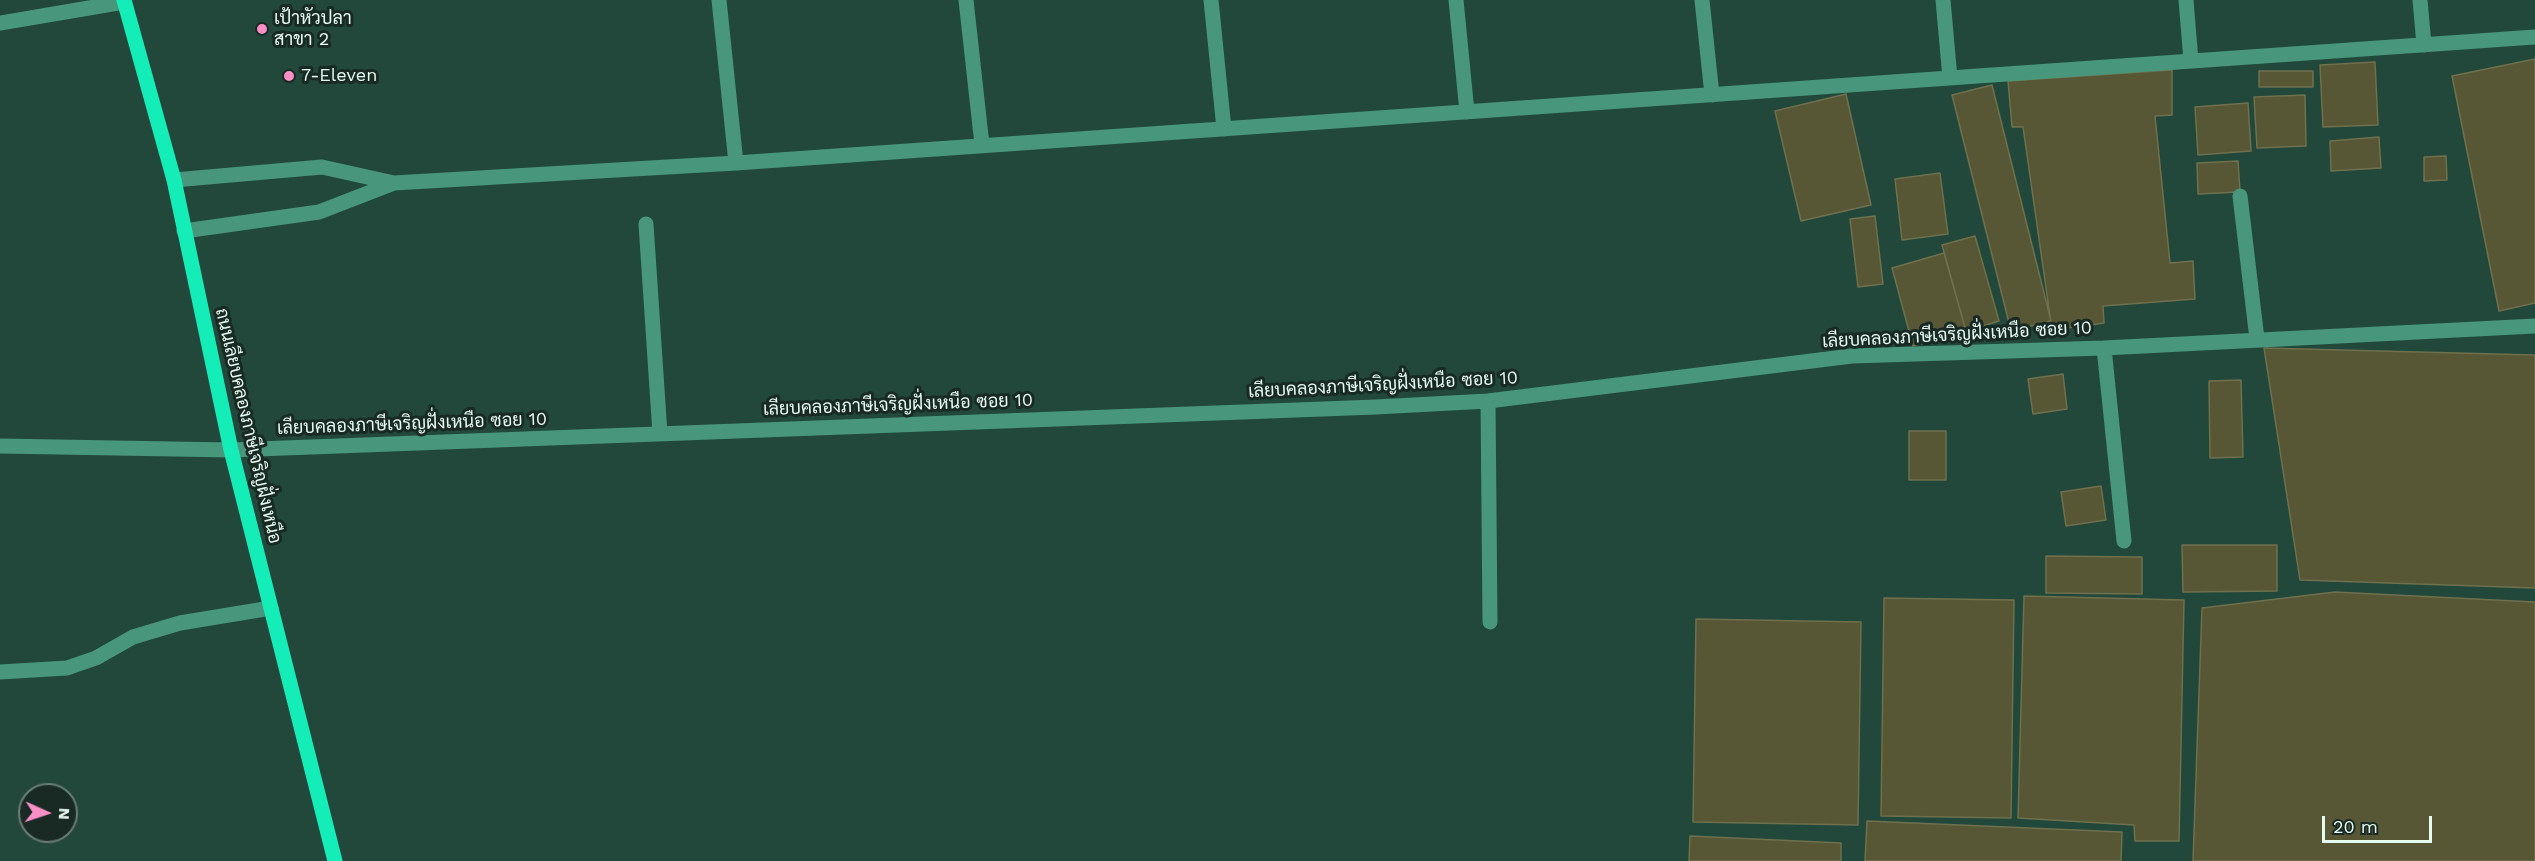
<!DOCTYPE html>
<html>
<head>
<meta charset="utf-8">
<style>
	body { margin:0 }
	#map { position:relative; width:2535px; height:861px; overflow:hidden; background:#21483a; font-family:"Work Sans",sans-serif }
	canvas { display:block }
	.north { position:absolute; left:18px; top:783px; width:60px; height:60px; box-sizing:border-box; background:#192a24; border:2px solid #6b7d76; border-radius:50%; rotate:93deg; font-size:16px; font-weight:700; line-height:24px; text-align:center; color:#e5faf1 }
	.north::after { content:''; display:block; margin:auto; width:21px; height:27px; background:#fa8fc6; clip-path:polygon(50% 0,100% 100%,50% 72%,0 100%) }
	.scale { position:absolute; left:2322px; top:816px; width:110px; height:27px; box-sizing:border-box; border:3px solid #e5faf1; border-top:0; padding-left:8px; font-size:18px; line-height:21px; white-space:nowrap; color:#e5faf1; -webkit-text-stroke:4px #192a24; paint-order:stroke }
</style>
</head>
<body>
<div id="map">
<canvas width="2535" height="861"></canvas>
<div class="north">N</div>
<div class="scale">20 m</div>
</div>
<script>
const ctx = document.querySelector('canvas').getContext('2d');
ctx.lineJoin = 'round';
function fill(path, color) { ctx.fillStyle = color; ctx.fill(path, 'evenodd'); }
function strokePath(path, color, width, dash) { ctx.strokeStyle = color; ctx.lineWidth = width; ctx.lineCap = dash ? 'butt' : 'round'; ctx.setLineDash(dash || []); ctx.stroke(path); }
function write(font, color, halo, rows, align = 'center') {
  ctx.font = font + ' "Work Sans",Sarabun,sans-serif'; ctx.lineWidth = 6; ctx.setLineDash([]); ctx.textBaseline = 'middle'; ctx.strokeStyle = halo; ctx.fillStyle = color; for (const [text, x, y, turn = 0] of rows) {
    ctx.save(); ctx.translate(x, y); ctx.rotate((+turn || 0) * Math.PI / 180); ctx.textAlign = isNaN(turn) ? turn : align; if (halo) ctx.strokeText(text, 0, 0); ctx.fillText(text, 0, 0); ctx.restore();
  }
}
const building = new Path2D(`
	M 2535,59 L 2535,303 L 2499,311 L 2452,76 Z
	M 2375,62 L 2378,125 L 2323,127 L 2320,65 Z
	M 2172,70 L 2172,115 L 2155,116 L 2170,263 L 2193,261 L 2195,299 L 2103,306 L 2104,323 L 2052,330 L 2023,127 L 2012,127 L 2008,81 Z
	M 2259,71 L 2313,71 L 2313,87 L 2259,87 Z
	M 1992,85 L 2051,321 L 2011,331 L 1952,95 Z
	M 1846,94 L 1871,205 L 1801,221 L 1775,111 Z
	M 2305,95 L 2306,146 L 2257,148 L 2254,97 Z
	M 2248,103 L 2251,151 L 2198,155 L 2195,107 Z
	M 2379,137 L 2381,168 L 2331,171 L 2330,141 Z
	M 2446,156 L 2447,180 L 2424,181 L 2424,157 Z
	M 2238,161 L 2240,192 L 2198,194 L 2197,163 Z
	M 1940,173 L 1948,234 L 1902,240 L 1895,179 Z
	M 1875,216 L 1883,284 L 1858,287 L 1850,219 Z
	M 1975,236 L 1999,321 L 1966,331 L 1942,245 Z
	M 1944,253 L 1966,331 L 1913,346 L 1892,268 Z
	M 2264,348 L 2535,355 L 2535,588 L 2300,580 Z
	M 2063,374 L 2067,409 L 2033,414 L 2028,379 Z
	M 2241,380 L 2243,457 L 2210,458 L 2209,381 Z
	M 1909,431 L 1946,431 L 1946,480 L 1909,480 Z
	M 2101,486 L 2106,520 L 2066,526 L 2061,492 Z
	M 2182,545 L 2277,545 L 2277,591 L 2183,592 Z
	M 2046,556 L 2142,557 L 2142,594 L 2046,593 Z
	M 2335,592 L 2535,602 L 2535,861 L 2193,861 L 2202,608 Z
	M 2024,596 L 2184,600 L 2179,841 L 2135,841 L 2134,825 L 2018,818 Z
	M 1884,598 L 2014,600 L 2011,818 L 1881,816 Z
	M 1696,619 L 1861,622 L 1858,825 L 1693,822 Z
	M 1867,821 L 2122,832 L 2121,861 L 1865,861 Z
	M 1690,836 L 1841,843 L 1841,861 L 1689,861 Z`);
fill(building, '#575736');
strokePath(building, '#6f704d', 1.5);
strokePath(new Path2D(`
	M 719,0 L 736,163
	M 966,0 L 982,145
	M 1211,0 L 1224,129
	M 1456,0 L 1467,112
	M 1702,0 L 1712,95
	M 1943,0 L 1950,78
	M 2186,0 L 2191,61
	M 2420,0 L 2424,45
	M 0,23 L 124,2
	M 174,180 L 322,167 L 394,183 L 736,163 L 2535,37
	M 2240,196 L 2257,339
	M 646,224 L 660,434
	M 184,231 L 319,212 L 394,183
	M 2104,348 L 2124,541
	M 1488,401 L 1490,622
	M 0,446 L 231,450 L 1376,407 L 1488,401 L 1852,356 L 2104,348 L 2535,326
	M 0,672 L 67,668 L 96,658 L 133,637 L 180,623 L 271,608`), '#48977c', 15);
strokePath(new Path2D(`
	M 124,0 L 174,180 L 231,450 L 335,861`), '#15edb8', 15);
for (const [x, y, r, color] of [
	[262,29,6,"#fa8fc6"],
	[289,76,6,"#fa8fc6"]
]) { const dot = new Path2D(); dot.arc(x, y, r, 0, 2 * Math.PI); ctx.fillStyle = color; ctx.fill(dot); strokePath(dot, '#192a24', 2); }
write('18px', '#e5faf1', '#192a24', [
	["เป้าหัวปลา",274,19],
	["สาขา 2",274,40],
	["7-Eleven",301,76]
], 'left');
write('18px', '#e5faf1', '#192a24', [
	["เลียบคลองภาษีเจริญฝั่งเหนือ ซอย 10",1957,335,-3],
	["เลียบคลองภาษีเจริญฝั่งเหนือ ซอย 10",1383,385,-3],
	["เลียบคลองภาษีเจริญฝั่งเหนือ ซอย 10",898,405,-2],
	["เลียบคลองภาษีเจริญฝั่งเหนือ ซอย 10",412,424,-2],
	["ถนนเลียบคลองภาษีเจริญฝั่งเหนือ",248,426,77]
]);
</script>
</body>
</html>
